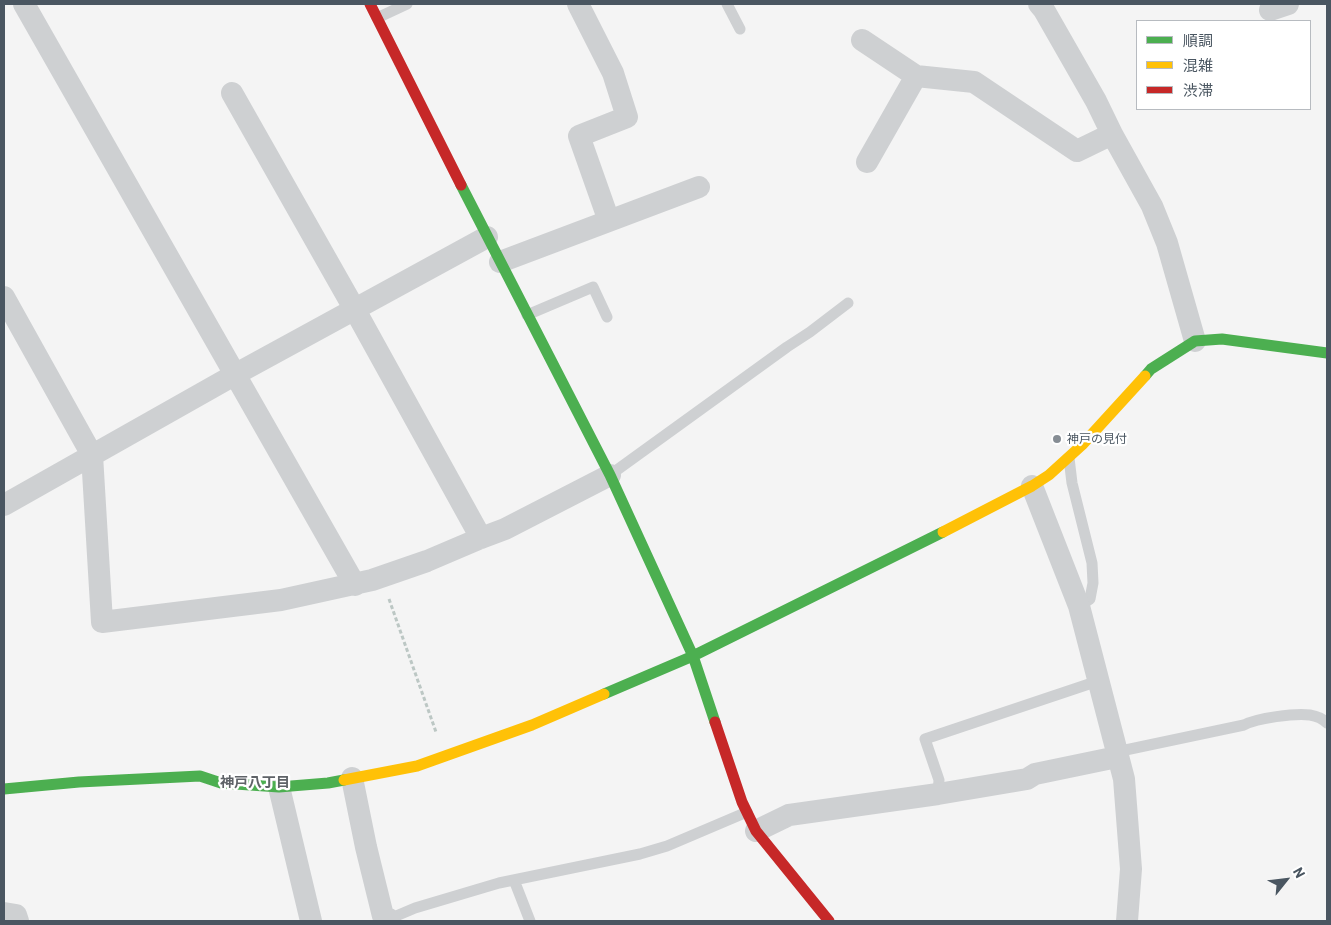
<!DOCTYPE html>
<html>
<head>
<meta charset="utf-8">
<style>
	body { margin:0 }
	#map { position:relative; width:1331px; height:925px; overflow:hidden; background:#f4f4f4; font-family:Barlow,"Noto Sans JP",sans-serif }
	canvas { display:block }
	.frame { position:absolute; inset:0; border:5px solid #4a5661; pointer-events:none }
	.legend { position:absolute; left:1136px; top:20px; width:175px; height:90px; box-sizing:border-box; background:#fff; border:1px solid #b7bbc0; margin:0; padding:6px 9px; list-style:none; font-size:15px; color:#4a5661 }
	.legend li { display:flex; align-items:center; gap:10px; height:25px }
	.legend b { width:25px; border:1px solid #b7bbc0 }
	.north { position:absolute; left:1261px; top:855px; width:50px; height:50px; -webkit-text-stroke:4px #fff; paint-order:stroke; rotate:61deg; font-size:14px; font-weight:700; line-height:20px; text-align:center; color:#4a5661 }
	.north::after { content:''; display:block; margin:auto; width:18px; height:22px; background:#4a5661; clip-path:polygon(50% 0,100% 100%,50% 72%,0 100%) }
</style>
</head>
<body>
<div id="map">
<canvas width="1331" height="925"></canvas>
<div class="frame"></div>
<ul class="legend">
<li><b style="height:6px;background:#4caf50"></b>順調</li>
<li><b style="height:6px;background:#ffc107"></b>混雑</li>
<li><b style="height:6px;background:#c62828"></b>渋滞</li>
</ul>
<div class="north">N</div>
</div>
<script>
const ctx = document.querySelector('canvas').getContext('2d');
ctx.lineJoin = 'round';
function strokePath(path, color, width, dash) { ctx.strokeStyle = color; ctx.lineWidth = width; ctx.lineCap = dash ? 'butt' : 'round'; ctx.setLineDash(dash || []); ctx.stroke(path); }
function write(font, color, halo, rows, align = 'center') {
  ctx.font = font + ' Barlow,"Noto Sans JP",sans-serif'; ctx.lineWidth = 4.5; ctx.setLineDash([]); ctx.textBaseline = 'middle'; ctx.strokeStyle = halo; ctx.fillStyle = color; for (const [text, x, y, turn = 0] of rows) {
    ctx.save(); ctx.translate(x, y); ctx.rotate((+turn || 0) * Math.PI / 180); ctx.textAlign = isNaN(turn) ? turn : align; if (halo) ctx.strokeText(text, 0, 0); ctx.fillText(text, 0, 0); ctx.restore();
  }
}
strokePath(new Path2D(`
	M 389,599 L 436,732`), '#bcc7c4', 3, [4, 2.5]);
strokePath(new Path2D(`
	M 727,4 L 740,29
	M 377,18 L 407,4
	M 527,315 L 593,287 L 607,317
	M 1069,458 L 1072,483 L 1092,563 L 1093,583 L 1090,599 L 1079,606
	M 610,475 L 787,347 L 810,332 L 848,303
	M 1116,752 L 1244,725 C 1257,718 1295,713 1310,715 C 1316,716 1323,719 1327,723
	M 938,794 L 939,780 L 925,739 L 1098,681
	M 514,880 L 530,921
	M 389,919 L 415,908 L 499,883 L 640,854 L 667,846 L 747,812`), '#ced0d2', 11);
strokePath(new Path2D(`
	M 24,4 L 355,585
	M 578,4 L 613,73 L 627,117 L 579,136 L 609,221
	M 1039,4 L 1044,10 L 1096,101 L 1112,134 L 1152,206 L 1167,243 L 1195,341
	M 1270,10 L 1288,4
	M 862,40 L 916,76 L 974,82 L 1077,151 L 1112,134
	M 232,93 L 355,310 L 481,538
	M 867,162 L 916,76
	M 500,262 L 699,187
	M 4,297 L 92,455 L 102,622 L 281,600 L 372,580 L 427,561 L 481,538 L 505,529 L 610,475
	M 1032,486 L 1079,606 L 1124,779 L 1131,869 L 1127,921
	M 4,505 L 236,374 L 487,237
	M 352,778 L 366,847 L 383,916 L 389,919 L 390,921
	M 279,787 L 311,921
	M 756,831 L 789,815 L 938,794 L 1027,779 L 1035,774 L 1117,757
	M 4,913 L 16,915 L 18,921`), '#ced0d2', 22);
strokePath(new Path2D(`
	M 461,185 L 610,475 L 693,656 L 715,722
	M 1145,376 L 1151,369 L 1195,341 L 1222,339 L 1327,353
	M 604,694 L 693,656 L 943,532
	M 4,789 L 79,782 L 200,776 L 221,783 L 279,787 L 328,783 L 344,780`), '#4caf50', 11);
strokePath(new Path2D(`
	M 943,532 L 1032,486 L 1049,475 L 1082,445 L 1145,376
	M 344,780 L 417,766 L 532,725 L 604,694`), '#ffc107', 11);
strokePath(new Path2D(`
	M 370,4 L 461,185
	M 715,722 L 742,802 L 756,831 L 829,921`), '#c62828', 11);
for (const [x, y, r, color] of [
	[1057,439,5,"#868d94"]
]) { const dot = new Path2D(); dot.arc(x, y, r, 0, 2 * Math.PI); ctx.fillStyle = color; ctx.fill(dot); strokePath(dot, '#fff', 2); }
write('12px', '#4a5661', '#fff', [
	["神戸の見付",1067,439]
], 'left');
write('bold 14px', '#5f6368', '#fff', [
	["神戸八丁目",255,782]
]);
</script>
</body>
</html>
